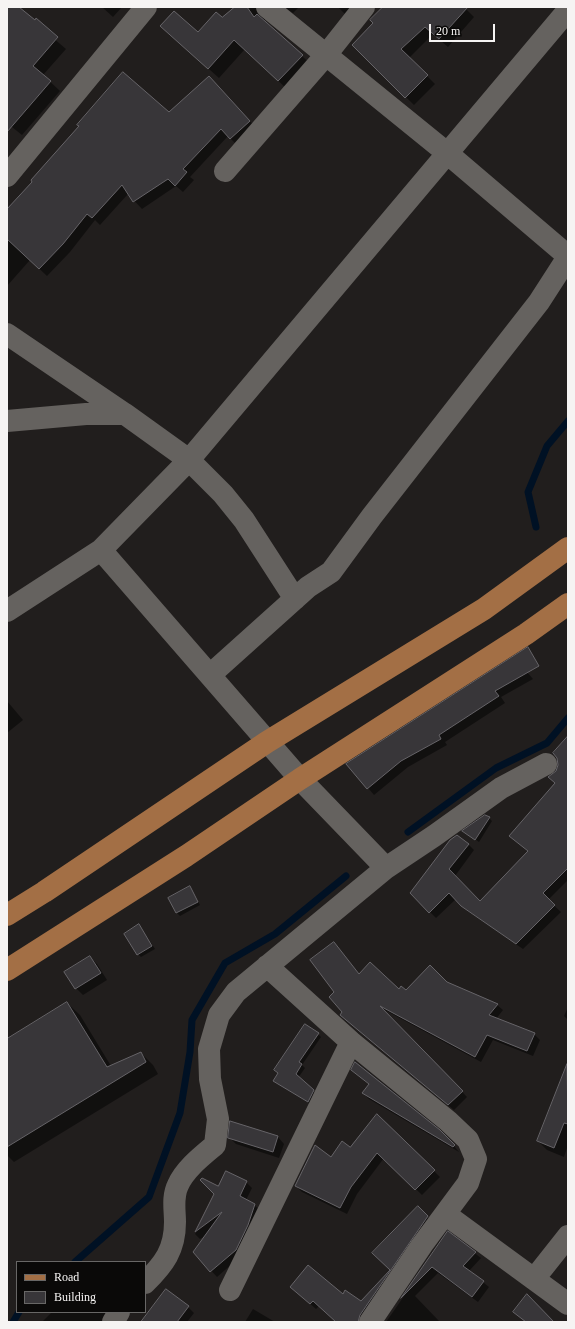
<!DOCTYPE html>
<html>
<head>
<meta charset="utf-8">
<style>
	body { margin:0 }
	#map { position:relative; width:575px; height:1329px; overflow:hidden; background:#211e1d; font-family:"Times New Roman",serif }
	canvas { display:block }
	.frame { position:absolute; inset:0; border:8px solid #f6f4f3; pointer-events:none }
	.legend { position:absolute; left:16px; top:1261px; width:130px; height:52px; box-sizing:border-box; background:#0a0908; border:1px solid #686766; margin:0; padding:5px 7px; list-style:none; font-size:12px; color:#f6f4f3 }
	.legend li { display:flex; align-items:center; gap:8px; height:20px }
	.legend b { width:20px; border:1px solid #686766 }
	.scale { position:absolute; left:429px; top:24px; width:66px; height:18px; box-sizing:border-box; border:2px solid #f6f4f3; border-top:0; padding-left:5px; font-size:12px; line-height:14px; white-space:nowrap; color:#f6f4f3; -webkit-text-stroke:3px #0a0908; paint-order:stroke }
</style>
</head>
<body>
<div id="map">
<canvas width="575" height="1329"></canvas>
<div class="frame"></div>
<ul class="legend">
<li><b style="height:5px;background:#a36f45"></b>Road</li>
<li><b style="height:11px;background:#383639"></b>Building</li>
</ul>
<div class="scale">20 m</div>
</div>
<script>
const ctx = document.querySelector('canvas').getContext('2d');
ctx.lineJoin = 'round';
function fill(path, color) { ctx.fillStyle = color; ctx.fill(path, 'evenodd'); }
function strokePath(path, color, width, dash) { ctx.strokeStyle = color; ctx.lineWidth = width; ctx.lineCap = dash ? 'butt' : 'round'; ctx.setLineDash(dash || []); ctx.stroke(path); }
fill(new Path2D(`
	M 7,7 L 17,7 L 66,49 L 43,75 L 60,91 L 22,135 L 7,123 Z
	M 102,7 L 122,7 L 113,17 Z
	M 237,7 L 271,7 L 265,16 L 265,23 L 313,66 L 289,91 L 245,49 L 219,78 L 172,36 L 198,34 Z
	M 284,7 L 299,7 L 293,13 Z
	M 338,7 L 352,7 L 345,14 Z
	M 384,7 L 464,7 L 474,17 L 448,47 L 433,34 L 409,58 L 435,84 L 414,105 L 353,45 L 375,23 Z
	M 217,85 L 257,129 L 238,146 L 228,136 L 190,177 L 194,180 L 183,192 L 176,186 L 142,209 L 128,194 L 100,225 L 95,220 L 70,252 L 47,276 L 30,260 L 7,286 L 7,214 Z
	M 520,664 L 533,679 L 501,697 L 505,703 L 445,742 L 447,745 L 408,767 L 374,795 L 348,764 Z
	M 7,701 L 23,720 L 7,733 Z
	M 568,771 L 568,880 L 548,900 L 561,912 L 523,949 L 469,912 L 456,899 L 436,918 L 411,893 L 468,844 L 474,850 L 455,876 L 480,902 L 529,852 L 510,836 Z
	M 489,818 L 492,821 L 479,842 L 464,831 Z
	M 190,888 L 200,905 L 180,916 L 176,912 Z
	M 142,929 L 155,949 L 141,957 L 138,954 Z
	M 334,943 L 359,974 L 399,991 L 406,991 L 446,983 L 497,1005 L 503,1010 L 496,1019 L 534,1034 L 540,1040 L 533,1056 L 493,1040 L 481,1062 L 383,1009 L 467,1097 L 454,1110 L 347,1021 L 336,992 Z
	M 90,957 L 97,964 L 107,980 L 83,995 L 76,988 Z
	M 67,1003 L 80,1015 L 111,1066 L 141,1053 L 153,1065 L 158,1074 L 14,1162 L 7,1155 L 7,1040 Z
	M 568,1007 L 568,1020 L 564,1016 Z
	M 318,1034 L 321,1037 L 302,1065 L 305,1068 L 298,1078 L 316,1094 L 311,1104 L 275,1081 Z
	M 568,1064 L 568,1145 L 564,1157 L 547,1150 L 538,1141 Z
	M 352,1070 L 454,1146 L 459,1152 L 369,1099 L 363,1093 L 370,1085 Z
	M 377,1115 L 440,1177 L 422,1195 L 384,1158 L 357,1194 L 347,1214 L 302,1192 L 296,1186 L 351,1148 Z
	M 229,1137 L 278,1137 L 284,1144 L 279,1158 L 236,1144 Z
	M 226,1172 L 246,1182 L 252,1188 L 246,1200 L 254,1205 L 260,1210 L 241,1256 L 217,1277 L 194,1252 L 205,1236 L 200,1239 L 195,1234 Z
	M 418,1208 L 433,1223 L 365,1322 L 336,1322 L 319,1306 L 316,1309 L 291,1287 L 343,1295 L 361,1302 L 391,1270 L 373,1253 Z
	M 448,1233 L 481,1258 L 469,1271 L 489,1287 L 478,1302 L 438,1273 L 415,1296 L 439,1321 L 438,1322 L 386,1322 Z
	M 188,1307 L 194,1313 L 187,1322 L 143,1322 Z
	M 253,1309 L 275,1322 L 245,1322 Z
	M 52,1312 L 118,1312 L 111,1322 L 42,1322 Z`), '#0007');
strokePath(new Path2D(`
	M 536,527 L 528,492 L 547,446 L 568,421
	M 408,832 L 496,768 L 547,743 L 568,718
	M 75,1262 L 149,1197 L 180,1113 L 190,1052 L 192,1020 L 225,963 L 275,934 L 346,876
	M 13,1322 L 19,1312`), '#001124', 7);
const building = new Path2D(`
	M 7,7 L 19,7 L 35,20 L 36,18 L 58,37 L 33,66 L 51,81 L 7,132 Z
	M 235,7 L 247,7 L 254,17 L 257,14 L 303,55 L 278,81 L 234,40 L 208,69 L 160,26 L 174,11 L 198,32 L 216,12 L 222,17 Z
	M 383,7 L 468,7 L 439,39 L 425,27 L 401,49 L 428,75 L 405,98 L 352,45 L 373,23 L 370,20 Z
	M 123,72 L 169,112 L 209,76 L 250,121 L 230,139 L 221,129 L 183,169 L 187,172 L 175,186 L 168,179 L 133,202 L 122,185 L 92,218 L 87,214 L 63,244 L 39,269 L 7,239 L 7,209 L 32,182 L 31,180 L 79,126 L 77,125 Z
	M 528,647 L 539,666 L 495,691 L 499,696 L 439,735 L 441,739 L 401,761 L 367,789 L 346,764 Z
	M 568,736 L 568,868 L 543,893 L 555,905 L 516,944 L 461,906 L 449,893 L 429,913 L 410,893 L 450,840 L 457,835 L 469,844 L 449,869 L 480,901 L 528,851 L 509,836 L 555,783 L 548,777 L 556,771 L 558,765 L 557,758 L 553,753 Z
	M 485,815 L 490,817 L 475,840 L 462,831 Z
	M 190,886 L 198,902 L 176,913 L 168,898 Z
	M 139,924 L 152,946 L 137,955 L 124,934 Z
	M 334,942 L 359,974 L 370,962 L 399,989 L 401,986 L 406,990 L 430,965 L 447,982 L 498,1004 L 489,1015 L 535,1033 L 527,1051 L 487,1035 L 475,1057 L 380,1006 L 463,1091 L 448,1105 L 340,1015 L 342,1012 L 329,997 L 334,992 L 310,960 Z
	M 90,956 L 101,973 L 75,989 L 64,972 Z
	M 67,1002 L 107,1067 L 141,1052 L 146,1062 L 7,1147 L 7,1039 Z
	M 305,1024 L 319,1033 L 299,1062 L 302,1064 L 296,1074 L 314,1090 L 308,1102 L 273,1081 L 278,1073 L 274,1070 Z
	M 355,1062 L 440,1130 L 455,1145 L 453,1147 L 362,1093 L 369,1084 L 351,1070 Z
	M 567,1064 L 568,1124 L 564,1123 L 554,1148 L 537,1141 Z
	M 377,1114 L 435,1170 L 415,1190 L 377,1153 L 351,1187 L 340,1208 L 295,1186 L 315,1145 L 331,1157 L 342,1141 L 350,1147 Z
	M 230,1121 L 278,1136 L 273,1152 L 228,1138 Z
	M 226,1171 L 247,1181 L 240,1196 L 255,1204 L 248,1225 L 236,1250 L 210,1272 L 193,1252 L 222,1212 L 195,1232 L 214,1194 L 200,1180 L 202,1178 L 218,1186 Z
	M 418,1206 L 428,1216 L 360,1315 L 358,1322 L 336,1322 L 313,1301 L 310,1304 L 290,1287 L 308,1265 L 343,1294 L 345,1290 L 361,1301 L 390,1270 L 372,1253 Z
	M 448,1231 L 476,1252 L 463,1266 L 484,1281 L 472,1297 L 432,1267 L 401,1298 Z
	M 166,1289 L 189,1306 L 177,1322 L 141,1322 Z
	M 527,1294 L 554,1322 L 526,1322 L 513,1312 Z`);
fill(building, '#383639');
strokePath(building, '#666468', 1);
strokePath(new Path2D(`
	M 267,7 L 447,153 L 568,256
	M 225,171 L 326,55 L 364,7
	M 7,176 L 146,7
	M 7,334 L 125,414 L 189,460 L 223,494 L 244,520 L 295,599
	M 7,421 L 86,414 L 125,414
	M 101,550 L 300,779 L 386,868
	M 7,611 L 101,550 L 189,460 L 568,10
	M 210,675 L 308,587 L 331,572 L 372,516 L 539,302 L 568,257
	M 267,966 L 351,1042 L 448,1121 L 468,1140 L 476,1159 L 468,1183 L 422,1245 L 370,1322
	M 445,1214 L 568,1304
	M 534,1279 L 568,1236
	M 145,1283 C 164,1264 175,1250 175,1222 C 175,1210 172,1197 178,1185 C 185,1169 202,1156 215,1145 L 218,1119 L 210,1079 L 209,1049 L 219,1015 L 236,992 L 386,868 L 434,836 L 501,788 L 546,764
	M 230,1290 L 351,1042
	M 113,1322 L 119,1312`), '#65625f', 22);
strokePath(new Path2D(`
	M 7,915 L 44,892 L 267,742 L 484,609 L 568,548
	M 7,970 L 186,856 L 300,779 L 526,634 L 568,604`), '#a36f45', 22);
</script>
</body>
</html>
